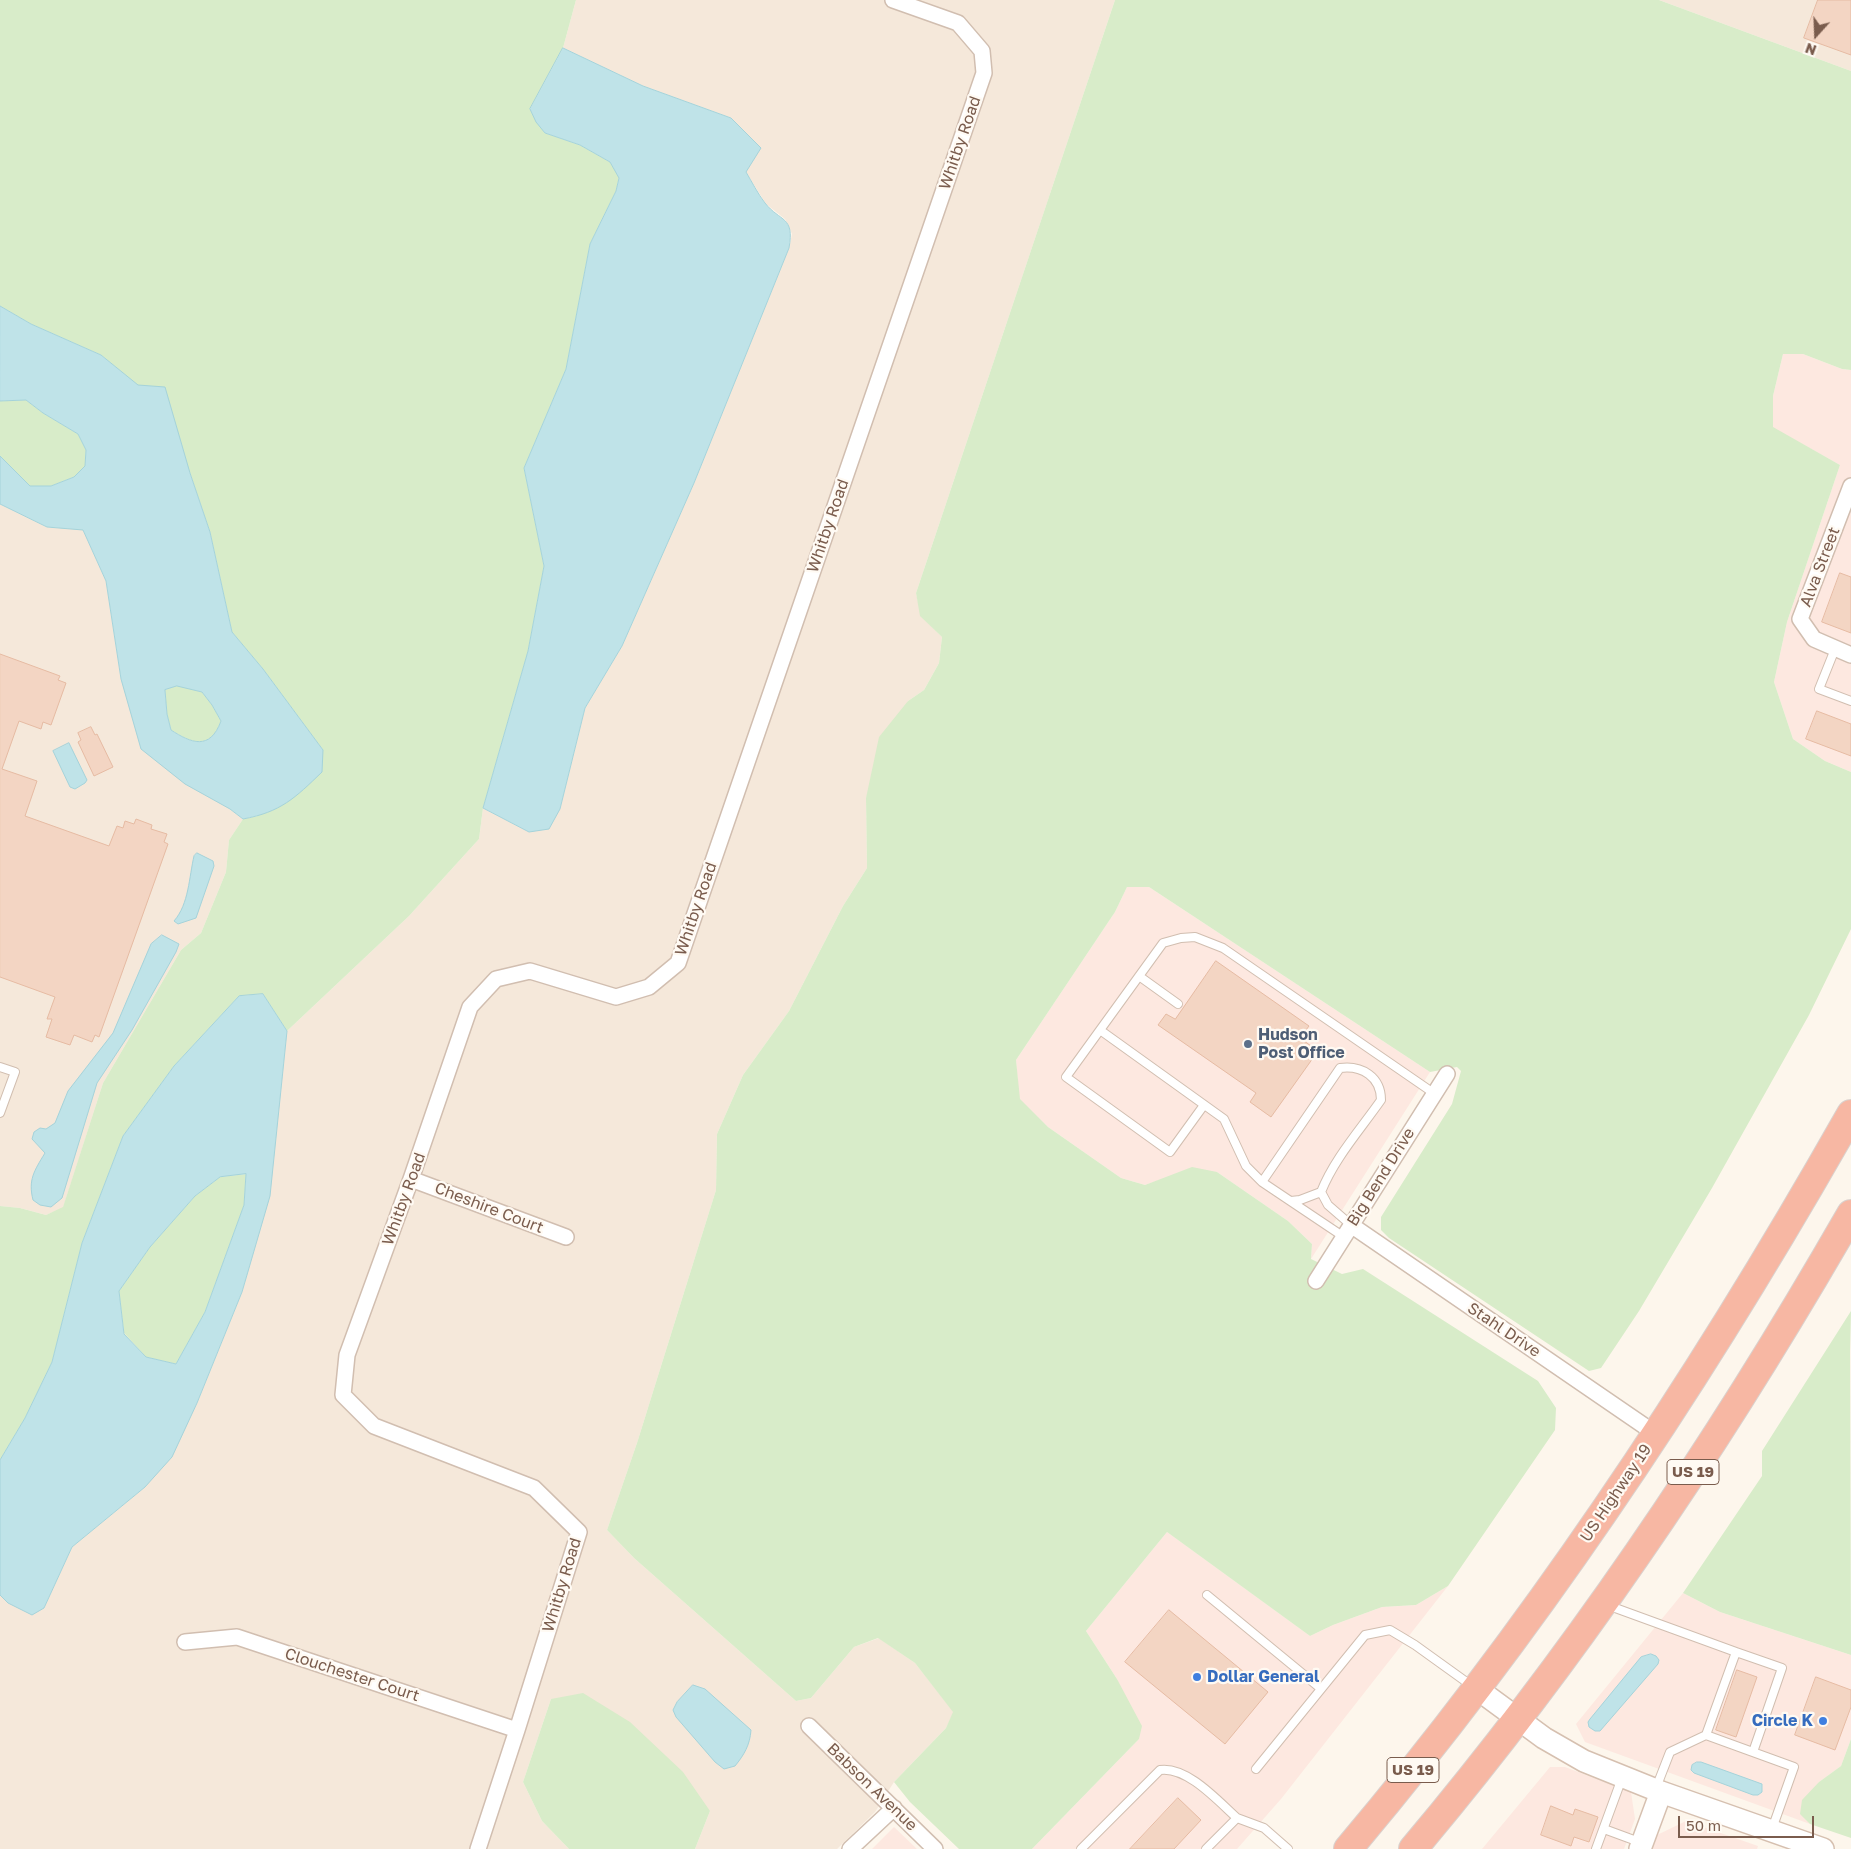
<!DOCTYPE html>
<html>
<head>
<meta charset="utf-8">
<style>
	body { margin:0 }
	#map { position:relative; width:1851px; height:1849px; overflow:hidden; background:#fdf6ec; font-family:"Golos Text",sans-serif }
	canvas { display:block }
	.north { position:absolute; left:1791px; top:10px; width:50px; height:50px; -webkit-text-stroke:4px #fffaf3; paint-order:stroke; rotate:200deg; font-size:14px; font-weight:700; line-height:20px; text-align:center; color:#7a5c4d }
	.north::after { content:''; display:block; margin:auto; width:18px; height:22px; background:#7a5c4d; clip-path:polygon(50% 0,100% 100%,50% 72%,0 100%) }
	.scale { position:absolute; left:1678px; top:1816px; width:136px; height:22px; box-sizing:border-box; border:2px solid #7a5c4d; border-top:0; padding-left:6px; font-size:15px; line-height:18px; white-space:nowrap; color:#7a5c4d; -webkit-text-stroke:4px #fffaf3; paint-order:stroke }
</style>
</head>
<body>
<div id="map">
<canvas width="1851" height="1849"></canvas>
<div class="north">N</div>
<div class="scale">50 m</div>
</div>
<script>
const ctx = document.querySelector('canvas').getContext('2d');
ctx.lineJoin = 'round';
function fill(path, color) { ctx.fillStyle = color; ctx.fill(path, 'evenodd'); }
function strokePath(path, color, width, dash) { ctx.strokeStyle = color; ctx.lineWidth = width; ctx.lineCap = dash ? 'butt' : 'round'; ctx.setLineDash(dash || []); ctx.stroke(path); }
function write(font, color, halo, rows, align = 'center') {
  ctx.font = font + ' "Golos Text",sans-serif'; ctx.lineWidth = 4.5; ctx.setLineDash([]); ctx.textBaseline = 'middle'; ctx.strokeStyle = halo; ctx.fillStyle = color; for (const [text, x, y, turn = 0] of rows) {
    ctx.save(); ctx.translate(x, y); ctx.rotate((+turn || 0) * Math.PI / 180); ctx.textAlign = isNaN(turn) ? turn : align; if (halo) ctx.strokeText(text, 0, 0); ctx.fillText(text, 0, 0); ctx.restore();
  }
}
fill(new Path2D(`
	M 576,0 L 1115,0 L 916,593 L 921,616 L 942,637 L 939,663 L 924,690 L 908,701 L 866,798 L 867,868 L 843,906 L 789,1011 L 743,1075 L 717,1134 L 716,1190 L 637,1443 L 607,1530 L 634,1558 L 796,1701 L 811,1698 L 854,1647 L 879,1638 L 915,1663 L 954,1712 L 946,1728 L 894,1782 L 875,1812 L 837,1849 L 695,1849 L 710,1811 L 551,1699 L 523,1782 L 542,1821 L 569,1849 L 0,1849 L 0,1595 L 8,1603 L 44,1608 L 72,1547 L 145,1487 L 197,1403 L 242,1292 L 269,1196 L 287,1031 L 409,916 L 479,839 L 483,808 L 529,832 L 560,809 L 585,708 L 622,646 L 694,483 L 789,248 L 792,234 L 785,219 L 766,204 L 746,172 L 731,118 L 643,86 L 563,48 Z
	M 1659,0 L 1851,0 L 1851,71 Z
	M 0,504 L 47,527 L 83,529 L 106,581 L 121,679 L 230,809 L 243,819 L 229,840 L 226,872 L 201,933 L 181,950 L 103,1083 L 63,1208 L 46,1215 L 20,1208 L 0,1206 Z`), '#f5e8da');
fill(new Path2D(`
	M 1783,354 L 1803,354 L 1842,369 L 1851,370 L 1851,772 L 1825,761 L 1793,739 L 1774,682 L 1787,622 L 1840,465 L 1773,428 L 1773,396 Z
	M 1127,887 L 1149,887 L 1430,1072 L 1311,1259 L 1312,1244 L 1288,1221 L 1217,1172 L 1166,1178 L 1145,1185 L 1121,1178 L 1048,1127 L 1019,1099 L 1016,1060 L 1115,912 Z
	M 1167,1532 L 1310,1636 L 1333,1625 L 1382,1607 L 1416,1605 L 1448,1586 L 1281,1799 L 1237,1849 L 1032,1849 L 1139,1739 L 1117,1679 L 1086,1631 Z
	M 1683,1593 L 1720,1612 L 1851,1655 L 1851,1739 L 1841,1766 L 1819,1782 L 1801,1814 L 1810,1824 L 1585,1742 L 1576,1724 Z
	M 1550,1767 L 1565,1767 L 1631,1792 L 1635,1819 L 1624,1849 L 1482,1849 Z
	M 1686,1821 L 1758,1846 L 1757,1849 L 1652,1849 L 1657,1835 Z
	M 894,1827 L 917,1849 L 872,1849 Z`), '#fde8e0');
fill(new Path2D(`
	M 0,0 L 576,0 L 563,48 L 530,109 L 545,133 L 580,145 L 610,162 L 619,177 L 616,191 L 590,244 L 566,369 L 524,468 L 544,566 L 528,651 L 483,808 L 479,839 L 409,916 L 287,1031 L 263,994 L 239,996 L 174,1066 L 123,1136 L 82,1243 L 52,1362 L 25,1418 L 0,1460 L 0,1206 L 20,1208 L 46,1215 L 63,1207 L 103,1083 L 181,950 L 201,933 L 226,872 L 229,840 L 243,819 L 257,816 L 323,750 L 263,669 L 232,632 L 210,532 L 190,473 L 138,386 L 101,355 L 31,324 L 0,306 Z
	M 1115,0 L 1659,0 L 1851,71 L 1851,370 L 1842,369 L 1803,354 L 1783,354 L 1773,396 L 1773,427 L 1840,465 L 1787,622 L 1774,682 L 1793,739 L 1825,761 L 1851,772 L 1851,929 L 1809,1015 L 1712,1188 L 1639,1311 L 1601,1368 L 1589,1371 L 1389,1238 L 1381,1230 L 1381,1217 L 1452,1104 L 1461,1071 L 1457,1067 L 1430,1072 L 1149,887 L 1127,887 L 1115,912 L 1016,1060 L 1020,1099 L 1048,1127 L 1121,1178 L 1145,1185 L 1192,1167 L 1217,1172 L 1288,1221 L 1312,1244 L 1311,1259 L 1342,1274 L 1363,1269 L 1538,1381 L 1556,1408 L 1555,1430 L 1448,1586 L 1416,1605 L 1382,1607 L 1333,1625 L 1310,1636 L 1167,1532 L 1086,1631 L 1117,1679 L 1142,1726 L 1139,1739 L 1032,1849 L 959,1849 L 910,1802 L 894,1782 L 946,1728 L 953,1712 L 915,1663 L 878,1638 L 854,1647 L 811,1698 L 796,1701 L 634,1558 L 607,1530 L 637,1443 L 716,1190 L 717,1134 L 743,1075 L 789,1011 L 843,906 L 867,868 L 866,798 L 879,737 L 908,701 L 924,690 L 939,663 L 942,637 L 920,616 L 916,593 Z
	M 26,400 L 43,413 L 78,434 L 86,450 L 85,466 L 74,477 L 51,486 L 30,486 L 0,456 L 0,401 Z
	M 177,685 L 202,692 L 212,705 L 221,721 C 210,751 192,743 171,730 L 167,714 L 165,690 Z
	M 246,1174 L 244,1205 L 205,1312 L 176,1364 L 146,1357 L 124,1333 L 119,1291 L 150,1247 L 195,1196 L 220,1177 Z
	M 1851,1311 L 1850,1351 L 1851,1655 L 1720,1612 L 1683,1593 L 1762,1476 L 1762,1451 Z
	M 583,1693 L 630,1722 L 683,1772 L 710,1811 L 695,1849 L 569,1849 L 542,1821 L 523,1782 L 551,1699 Z
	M 1851,1739 L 1851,1838 L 1810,1824 L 1800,1814 L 1802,1800 L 1819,1782 L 1841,1766 Z`), '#d8ecc9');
const water = new Path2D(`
	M 563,48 L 643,86 L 731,118 L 761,148 L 746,172 C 752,182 758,194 765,203 C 780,222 795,216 789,248 L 694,483 L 622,646 L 585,708 L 560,809 L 549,829 L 529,832 L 483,808 L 528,651 L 544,566 L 524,468 L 566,369 L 590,244 L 616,191 L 619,178 L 610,162 L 580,145 L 545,133 L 536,122 L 530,109 Z
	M 0,306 L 31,324 L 101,355 L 138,385 L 165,387 L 190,473 L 210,532 L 232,632 L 263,669 L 323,750 L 322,772 C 295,798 281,812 243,819 L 230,809 L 185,784 L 141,749 L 121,679 L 106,581 L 83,530 L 47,527 L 0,504 L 0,456 L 30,486 L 51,486 L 74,477 L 85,466 L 86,450 L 78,434 L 43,413 L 26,400 L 0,401 ZM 177,686 L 202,692 L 212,705 L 221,721 C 210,751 191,743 171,730 L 167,714 L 165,690 Z
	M 69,743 L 87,780 L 85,783 L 75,789 L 70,787 L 53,751 Z
	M 197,853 L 213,861 L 214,866 L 196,918 L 178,924 L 174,921 C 189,904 189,877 194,856 Z
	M 162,935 L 179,944 L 176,952 L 132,1030 L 97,1083 L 62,1198 L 51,1207 L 40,1205 L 33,1200 C 28,1180 34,1171 45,1153 L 32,1139 L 34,1132 L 40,1128 L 46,1129 L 55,1123 L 68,1091 L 113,1033 L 151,944 Z
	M 263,994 L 287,1031 L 270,1196 L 242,1292 L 197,1403 L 172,1457 L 145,1487 L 72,1547 L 44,1608 L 32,1615 L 8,1603 L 0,1595 L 0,1460 L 25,1418 L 52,1362 L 82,1243 L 123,1136 L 174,1066 L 239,996 ZM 246,1174 L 244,1205 L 205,1312 L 176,1364 L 146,1357 L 124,1334 L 119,1291 L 150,1247 L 195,1196 L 220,1177 Z
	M 1651,1654 L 1656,1656 L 1659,1660 L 1658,1664 L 1600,1731 L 1595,1731 L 1589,1727 L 1588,1722 L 1590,1719 L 1641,1657 Z
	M 693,1685 L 705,1689 L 751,1730 C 750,1745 744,1755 735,1766 L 724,1769 L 715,1762 L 676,1717 L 673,1710 L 677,1702 Z
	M 1697,1762 L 1701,1762 L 1762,1784 L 1762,1792 L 1758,1795 L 1753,1795 L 1694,1773 L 1691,1770 L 1692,1765 Z`);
fill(water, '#bfe3e8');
strokePath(water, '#a5d3da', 1);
const building = new Path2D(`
	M 1818,0 L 1851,0 L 1851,55 L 1804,38 Z
	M 1840,573 L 1851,577 L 1851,633 L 1822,622 Z
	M 0,654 L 60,676 L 58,680 L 66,683 L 51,725 L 43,722 L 41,729 L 19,721 L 2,769 L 37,781 L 25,816 L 109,846 L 117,826 L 123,828 L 125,821 L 134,824 L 136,819 L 152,825 L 151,829 L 167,834 L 164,842 L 168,844 L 99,1037 L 95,1035 L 92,1042 L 74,1035 L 70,1045 L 46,1037 L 52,1019 L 47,1019 L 55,997 L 0,977 Z
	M 1817,711 L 1851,724 L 1851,756 L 1806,739 Z
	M 91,727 L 95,735 L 97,734 L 113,767 L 94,776 L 78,742 L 81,740 L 78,733 Z
	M 1216,961 L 1309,1026 L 1300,1038 L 1318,1051 L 1271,1117 L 1250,1102 L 1256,1093 L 1158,1025 L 1166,1014 L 1175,1019 Z
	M 1169,1610 L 1268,1692 L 1225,1744 L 1125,1662 Z
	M 1737,1670 L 1757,1677 L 1736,1737 L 1716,1730 Z
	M 1816,1677 L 1851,1690 L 1851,1707 L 1835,1750 L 1795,1735 Z
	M 1178,1798 L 1201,1820 L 1174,1849 L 1130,1849 Z
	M 1551,1806 L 1573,1815 L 1575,1809 L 1598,1817 L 1589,1842 L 1574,1837 L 1571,1846 L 1541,1835 Z`);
fill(building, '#f3d5c3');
strokePath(building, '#e6bba3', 1);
const lane = new Path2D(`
	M 1835,649 L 1819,689 L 1851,701
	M 1139,976 L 1178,1004
	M 1100,1030 L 1066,1077 L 1170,1152 L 1204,1105
	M 0,1067 L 15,1072 L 0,1113
	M 1262,1182 L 1340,1068 C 1362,1065 1381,1077 1381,1100 C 1360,1130 1334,1159 1321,1192 L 1328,1205 L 1351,1225
	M 1291,1201 L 1300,1200 L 1321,1192
	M 1344,1237 L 1262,1182 L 1246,1166 L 1224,1119 L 1100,1030 L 1163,943 L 1181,938 L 1195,937 L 1223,948 L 1435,1094
	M 1207,1595 L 1320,1688
	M 1607,1605 L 1736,1652 L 1706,1735 L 1794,1767 L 1772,1829
	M 1736,1652 L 1782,1668 L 1753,1752
	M 1256,1769 L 1365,1635 L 1390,1630 L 1415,1645 L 1472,1686
	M 1656,1788 L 1670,1752 L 1706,1735
	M 1604,1829 L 1642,1843
	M 1081,1849 L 1160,1770 C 1187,1766 1218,1801 1237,1818
	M 1206,1849 L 1237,1818 L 1264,1828 L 1288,1849
	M 1596,1849 L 1622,1778`);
const street = new Path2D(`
	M 1851,486 L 1800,619 L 1814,639 L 1851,655
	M 411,1179 L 566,1237
	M 1351,1225 L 1656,1434
	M 1316,1281 L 1447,1074
	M 185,1642 L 237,1637 L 517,1730
	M 809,1726 L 935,1849
	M 478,1849 L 517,1730 L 579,1532 L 534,1488 L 374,1426 L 343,1395 L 347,1355 L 411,1179 L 470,1007 L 496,979 L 530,971 L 616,997 L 649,987 L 678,963 L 984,73 L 982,51 L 958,23 L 893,0
	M 850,1849 L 894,1808`);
const secondary = new Path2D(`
	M 1476,1688 L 1544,1738 L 1584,1761 L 1661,1792 L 1823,1849
	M 1640,1849 L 1661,1792`);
const highway = new Path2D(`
	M 1348,1849 C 1540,1622 1705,1372 1851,1114
	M 1413,1849 C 1579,1652 1723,1437 1851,1214`);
strokePath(lane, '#d1beb0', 10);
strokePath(street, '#d1beb0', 18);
strokePath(secondary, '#d6c0b0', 24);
strokePath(highway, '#dad1cd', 30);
strokePath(lane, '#fff', 8);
strokePath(street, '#fff', 15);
strokePath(secondary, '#fff', 21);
strokePath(highway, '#f7b7a3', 28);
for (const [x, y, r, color] of [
	[1248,1044,5,"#5c6f8a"],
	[1197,1677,5,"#3f7fe0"],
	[1823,1721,5,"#3f7fe0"]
]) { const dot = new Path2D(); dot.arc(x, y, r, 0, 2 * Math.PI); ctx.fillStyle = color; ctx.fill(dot); strokePath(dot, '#fffaf3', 2); }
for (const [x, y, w] of [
	[1693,1472,52],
	[1413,1770,52]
]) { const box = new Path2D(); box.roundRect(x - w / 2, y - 12.5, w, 25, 4); ctx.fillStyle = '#fffaf3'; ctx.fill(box); strokePath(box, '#7a5c4d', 1); }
write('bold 15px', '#7a5c4d', null, [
	["US 19",1693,1472],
	["US 19",1413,1770]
]);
write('16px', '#7a5c4d', '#fffaf3', [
	["Whitby Road",960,143,-71],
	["Whitby Road",828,526,-71],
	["Alva Street",1820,567,-69],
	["Whitby Road",696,909,-71],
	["Big Bend Drive",1381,1177,-58],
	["Whitby Road",404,1199,-70],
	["Cheshire Court",489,1208,21],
	["Stahl Drive",1504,1330,34],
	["US Highway 19",1616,1493,-56],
	["Whitby Road",562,1585,-73],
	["Clouchester Court",352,1675,18],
	["Babson Avenue",872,1787,44]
]);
write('bold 16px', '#4e5e75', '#fffaf3', [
	["Hudson",1258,1035],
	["Post Office",1258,1053]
], 'left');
write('bold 16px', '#366cbe', '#fffaf3', [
	["Dollar General",1207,1677],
	["Circle K",1813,1721,"right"]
], 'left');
</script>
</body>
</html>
